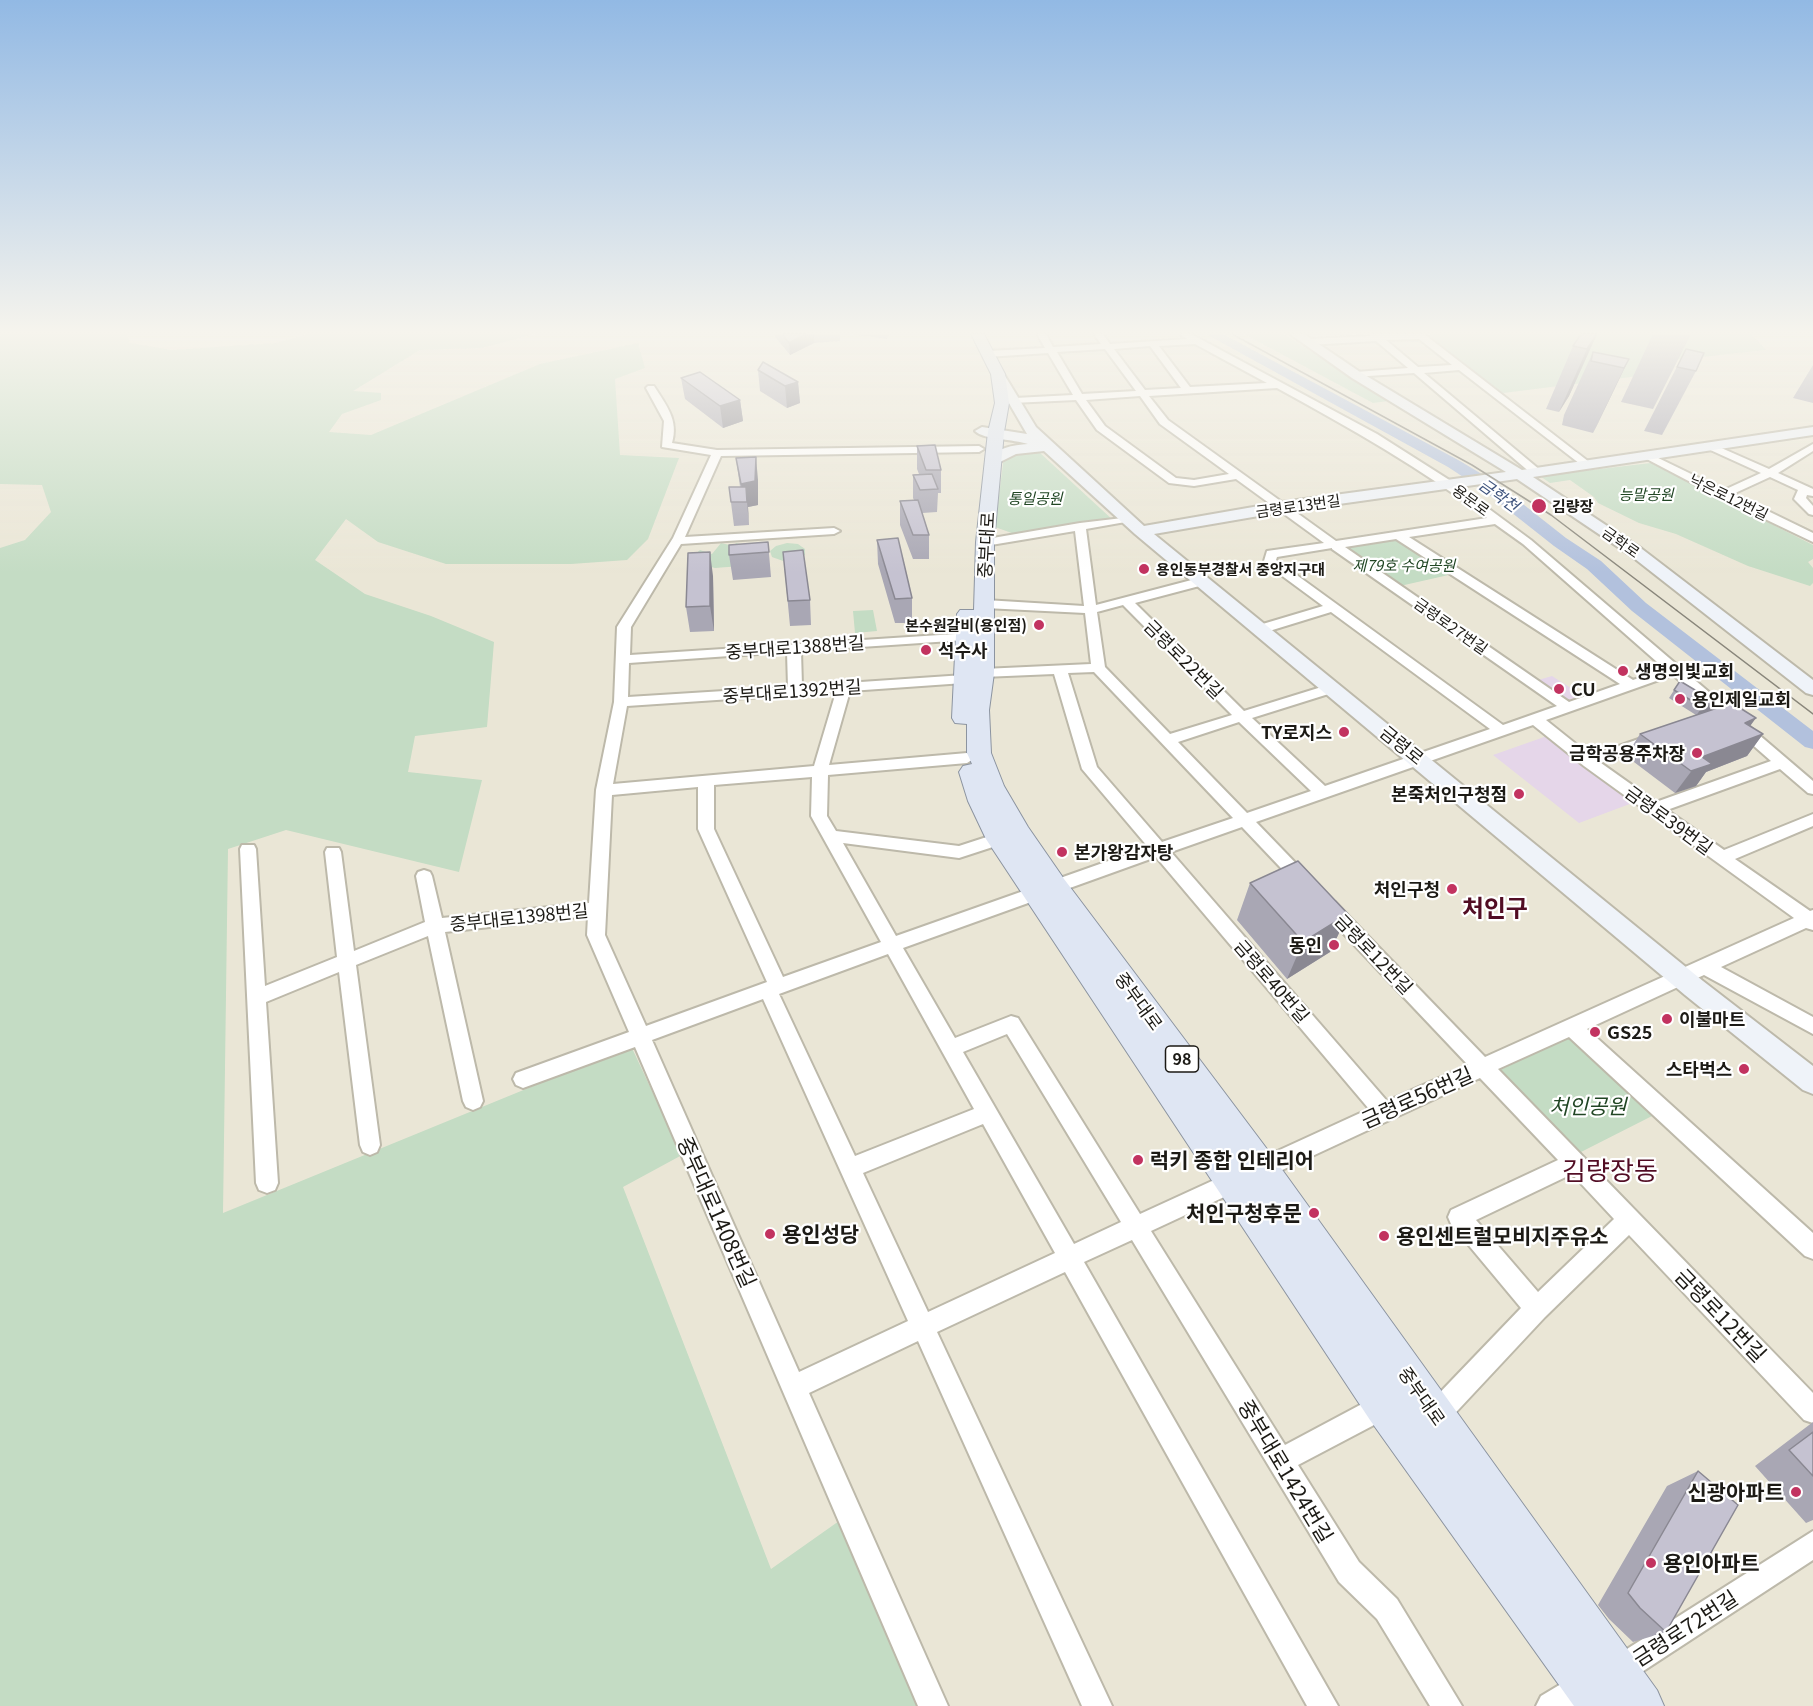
<!DOCTYPE html>
<html>
<head>
<meta charset="utf-8">
<style>
	body { margin:0 }
	canvas { display:block; background:#eae6d6 }
</style>
</head>
<body>
<canvas width="1813" height="1706"></canvas>
<script>
const ctx = document.querySelector('canvas').getContext('2d');
ctx.lineJoin = 'round';
function fill(path, color) { ctx.fillStyle = color; ctx.fill(path, 'evenodd'); }
function strokePath(path, color, width, dash) { ctx.strokeStyle = color; ctx.lineWidth = width; ctx.lineCap = dash ? 'butt' : 'round'; ctx.setLineDash(dash || []); ctx.stroke(path); }
function write(font, color, halo, rows, align = 'center') {
  ctx.font = font + ' Georgia,"Noto Sans KR",serif'; ctx.lineWidth = 4.5; ctx.setLineDash([]); ctx.textBaseline = 'middle'; ctx.strokeStyle = halo; ctx.fillStyle = color; for (const [text, x, y, turn = 0] of rows) {
    ctx.save(); ctx.translate(x, y); ctx.rotate((+turn || 0) * Math.PI / 180); ctx.textAlign = isNaN(turn) ? turn : align; if (halo) ctx.strokeText(text, 0, 0); ctx.fillText(text, 0, 0); ctx.restore();
  }
}
fill(new Path2D(`
	M 1552,676 L 1585,697 L 1565,704 L 1535,681 Z
	M 1547,736 L 1635,802 L 1579,823 L 1493,755 Z`), '#e5d6e9');
fill(new Path2D(`
	M 0,334 L 127,334 L 130,343 L 172,350 L 276,343 L 307,334 L 535,334 L 481,348 L 420,350 L 353,391 L 381,393 L 381,400 L 342,414 L 329,432 L 371,435 L 540,364 L 638,343 L 645,368 L 615,379 L 620,455 L 679,458 L 648,539 L 627,560 L 571,564 L 446,564 L 378,542 L 346,519 L 315,560 L 365,594 L 431,616 L 494,642 L 487,727 L 415,736 L 408,772 L 482,780 L 459,872 L 286,830 L 228,849 L 223,1213 L 631,1046 L 682,1155 L 623,1187 L 771,1569 L 849,1514 L 933,1706 L 0,1706 L 0,548 L 25,540 L 51,512 L 42,485 L 0,484 Z
	M 1244,334 L 1284,334 L 1388,401 L 1373,403 Z
	M 1430,334 L 1751,334 L 1766,350 L 1646,363 L 1647,375 L 1503,393 L 1428,337 Z
	M 1026,450 L 1039,452 L 1114,521 L 1020,536 L 995,527 L 1004,456 Z
	M 1651,463 L 1813,545 L 1813,559 L 1808,562 L 1813,568 L 1813,583 L 1810,586 L 1748,566 L 1676,534 L 1639,523 L 1598,503 L 1594,497 L 1570,480 L 1550,483 L 1540,476 Z
	M 1400,539 L 1453,574 L 1400,586 L 1344,548 Z
	M 721,543 L 734,546 L 736,543 L 758,550 L 754,565 L 715,568 L 687,561 L 700,550 L 712,554 Z
	M 787,543 L 798,544 L 805,549 L 805,555 L 786,562 L 772,557 L 770,551 L 776,546 Z
	M 873,610 L 877,631 L 855,633 L 853,611 Z
	M 1571,1036 L 1654,1115 L 1581,1152 L 1500,1070 Z`), '#c4dcc4');
fill(new Path2D(`
	M 1206,334 L 1223,334 L 1460,461 L 1495,482 L 1566,538 L 1601,561 L 1646,603 L 1813,731 L 1813,749 L 1805,747 L 1632,611 L 1587,569 L 1554,546 L 1483,490 L 1448,467 Z`), '#b2c1dd');
const minor = new Path2D(`
	M 1037,334 L 1046,334 L 1053,347 L 1101,344 L 1094,334 L 1103,334 L 1110,344 L 1187,339 L 1180,334 L 1191,334 L 1377,434 L 1454,483 L 1531,540 L 1813,781 L 1813,794 L 1808,793 L 1780,769 L 1667,810 L 1724,850 L 1813,814 L 1813,826 L 1735,859 L 1810,911 L 1813,910 L 1813,930 L 1806,928 L 1721,967 L 1813,1017 L 1813,1034 L 1704,975 L 1587,1029 L 1813,1233 L 1813,1259 L 1805,1256 L 1569,1037 L 1498,1069 L 1813,1393 L 1813,1423 L 1804,1420 L 1629,1235 L 1545,1317 L 1445,1424 L 1436,1428 L 1427,1424 L 1423,1415 L 1427,1406 L 1521,1308 L 1451,1224 L 1448,1217 L 1451,1210 L 1558,1160 L 1480,1078 L 1151,1231 L 1285,1445 L 1375,1397 L 1384,1394 L 1393,1397 L 1396,1406 L 1393,1415 L 1298,1465 L 1359,1562 L 1397,1599 L 1462,1706 L 1430,1706 L 1377,1619 L 1339,1582 L 1132,1240 L 1084,1262 L 1338,1706 L 1307,1706 L 1065,1272 L 937,1332 L 1112,1706 L 1082,1706 L 918,1341 L 809,1393 L 948,1706 L 918,1706 L 635,1047 L 523,1088 L 516,1085 L 513,1079 L 516,1073 L 629,1032 L 587,935 L 588,916 L 445,932 L 483,1101 L 480,1107 L 473,1110 L 466,1107 L 463,1101 L 428,936 L 356,965 L 380,1145 L 377,1152 L 370,1155 L 363,1152 L 360,1145 L 339,972 L 266,1002 L 278,1183 L 275,1190 L 267,1193 L 259,1190 L 256,1183 L 240,849 L 242,845 L 254,845 L 256,849 L 265,986 L 337,957 L 325,852 L 327,848 L 339,848 L 341,852 L 354,951 L 425,922 L 416,876 L 418,872 L 424,870 L 430,872 L 432,876 L 442,918 L 589,903 L 596,790 L 614,702 L 617,627 L 673,538 L 711,455 L 662,447 L 664,421 L 646,388 L 648,386 L 654,386 C 666,405 679,420 672,443 L 717,450 L 979,446 L 984,449 L 979,452 L 721,456 L 685,537 L 834,528 L 840,531 L 834,534 L 681,544 L 631,627 L 630,655 L 971,633 L 973,636 L 966,640 L 801,651 L 802,686 L 964,675 L 971,679 L 964,683 L 850,691 L 829,765 L 967,753 L 975,758 L 967,763 L 828,775 L 827,816 L 836,831 L 959,846 L 999,833 L 1005,835 L 1007,839 L 1005,843 L 959,858 L 843,843 L 896,936 L 1148,847 L 1082,769 L 1054,674 L 983,677 L 976,673 L 983,669 L 1091,664 L 1085,613 L 985,608 L 979,604 L 985,600 L 1084,606 L 1075,531 L 985,546 L 979,542 L 981,540 L 1080,523 L 1131,517 L 1131,521 L 1086,529 L 1096,605 L 1203,577 L 1207,578 L 1209,581 L 1207,584 L 1135,603 L 1244,711 L 1328,685 L 1338,685 L 1340,688 L 1338,691 L 1252,718 L 1325,786 L 1490,729 L 1331,612 L 1266,632 L 1256,632 L 1254,629 L 1256,626 L 1323,606 L 1266,564 L 1264,561 L 1267,551 L 1324,543 L 1236,479 L 1194,486 L 1169,483 L 1097,430 L 1076,400 L 1012,403 L 1012,399 L 1015,398 L 1073,395 L 1048,353 L 987,357 L 983,354 L 987,351 L 1045,348 ZM 1195,344 L 1267,383 L 1190,387 L 1159,346 ZM 1150,346 L 1181,388 L 1145,390 L 1114,349 ZM 1105,349 L 1136,391 L 1082,394 L 1057,352 ZM 1277,388 C 1350,428 1421,468 1487,518 L 1336,541 L 1168,420 L 1149,396 ZM 1140,396 L 1160,424 L 1229,474 L 1194,480 L 1176,478 L 1105,426 L 1086,400 ZM 1495,524 L 1523,544 L 1665,669 L 1633,680 L 1409,537 ZM 1396,539 L 1620,684 L 1569,702 L 1345,547 ZM 1332,548 L 1332,549 L 1557,706 L 1503,725 L 1276,560 L 1277,557 ZM 1123,605 L 1232,715 L 1170,734 L 1105,667 L 1097,612 ZM 787,652 L 788,687 L 628,697 L 629,663 ZM 1094,672 L 1233,818 L 1162,842 L 1097,767 L 1068,673 ZM 1673,675 L 1771,761 L 1656,802 L 1601,763 L 1657,742 L 1659,739 L 1657,736 L 1647,736 L 1591,756 L 1546,720 ZM 836,692 L 814,766 L 613,784 L 627,706 ZM 1239,722 L 1311,791 L 1247,813 L 1178,742 ZM 1533,725 L 1584,766 L 1794,918 L 1485,1057 L 1335,902 L 1329,900 L 1323,902 L 1320,907 L 1323,912 L 1468,1065 L 1387,1101 L 1171,852 L 1242,827 L 1298,886 L 1304,888 L 1310,886 L 1312,882 L 1310,878 L 1256,822 ZM 812,777 L 811,816 L 881,942 L 783,977 L 714,829 L 714,785 ZM 698,787 L 698,829 L 767,982 L 646,1026 L 605,935 L 612,795 ZM 1156,857 L 1369,1109 L 1140,1214 L 1018,1018 L 1011,1016 L 955,1038 L 903,948 ZM 888,954 L 974,1109 L 855,1156 L 779,994 ZM 763,999 L 908,1321 L 799,1372 L 652,1040 ZM 1007,1034 L 1121,1222 L 1074,1244 L 963,1052 ZM 983,1124 L 1055,1253 L 928,1312 L 863,1173 ZM 1572,1174 L 1614,1219 L 1538,1292 L 1476,1220 Z
	M 1369,334 L 1424,334 L 1593,465 L 1592,467 L 1584,467 L 1459,370 L 1424,373 L 1540,470 L 1540,474 L 1532,474 L 1414,373 L 1353,377 L 1353,373 L 1356,372 L 1408,368 L 1376,341 L 1308,345 L 1304,342 L 1308,339 L 1370,336 ZM 1419,339 L 1452,365 L 1418,367 L 1386,340 Z
	M 1710,443 L 1769,469 L 1813,444 L 1813,451 L 1778,473 L 1813,489 L 1813,496 L 1807,495 L 1806,498 L 1813,506 L 1813,515 L 1809,514 L 1794,499 L 1798,490 L 1770,477 L 1733,494 L 1813,533 L 1813,542 L 1719,497 L 1641,456 L 1650,454 L 1724,490 L 1761,473 L 1706,448 L 1706,444 Z
	M 1813,1531 L 1813,1560 L 1628,1681 L 1618,1685 L 1608,1681 L 1604,1671 L 1608,1661 Z
	M 1586,1669 L 1596,1674 L 1610,1706 L 1536,1706 L 1541,1696 Z`);
const secondary = new Path2D(`
	M 1290,334 L 1304,334 L 1360,372 L 1522,470 L 1813,427 L 1813,435 L 1533,477 L 1642,549 L 1813,680 L 1813,695 L 1806,693 L 1630,555 L 1517,479 L 1282,512 L 1154,534 L 1703,981 L 1813,1066 L 1813,1094 L 1803,1090 L 1685,995 L 1135,534 L 1044,451 L 1016,454 L 998,463 L 988,463 L 986,460 C 996,448 1013,445 1028,444 C 1014,439 984,440 975,431 L 982,427 L 1027,434 L 992,374 L 994,371 L 1002,371 L 1036,427 L 1144,526 L 1282,502 L 1506,472 L 1352,378 Z`);
const primary = new Path2D(`
	M 971,334 L 984,334 L 1005,374 L 1009,403 L 1004,432 L 994,542 L 994,673 L 989,710 L 991,753 L 1004,786 L 1028,827 L 1064,879 L 1273,1157 L 1657,1690 L 1664,1706 L 1574,1706 L 1370,1420 L 986,839 L 968,801 L 959,772 L 963,766 L 972,764 L 967,753 L 967,724 L 955,723 L 952,718 L 957,614 L 960,610 L 974,610 L 976,542 L 988,432 L 995,403 L 991,374 Z`);
strokePath(minor, '#bdb9aa', 4);
strokePath(secondary, '#bdb9aa', 4);
strokePath(primary, '#8c94a0', 2);
fill(minor, '#fff');
fill(secondary, '#eff3f9');
fill(primary, '#dfe6f3');
strokePath(new Path2D(`
	M 1232,334 L 1472,465 L 1551,515 L 1813,714`), '#89867b', 1.5);
fill(new Path2D(`
	M 773,334 L 840,334 L 840,341 L 814,343 L 790,355 Z
	M 850,334 L 890,334 L 887,339 Z
	M 1597,334 L 1569,396 L 1559,412 L 1546,409 L 1573,346 Z
	M 1653,334 L 1691,334 L 1653,409 L 1621,402 Z
	M 1686,349 L 1696,371 L 1662,435 L 1644,431 Z
	M 1593,352 L 1629,359 L 1598,423 L 1593,433 L 1562,425 L 1564,415 Z
	M 1813,365 L 1813,403 L 1793,398 Z
	M 758,370 L 798,382 L 800,403 L 787,408 L 760,391 Z
	M 681,378 L 740,400 L 743,421 L 723,428 L 685,399 Z
	M 917,446 L 941,470 L 941,493 L 938,493 L 937,512 L 922,513 L 929,535 L 929,559 L 913,559 L 900,525 L 900,501 L 914,500 L 913,498 L 913,475 L 919,474 L 917,469 Z
	M 736,458 L 758,480 L 758,505 L 748,507 L 749,525 L 734,526 L 729,487 L 740,487 Z
	M 877,540 L 912,598 L 912,623 L 895,623 L 878,564 Z
	M 768,542 L 771,577 L 733,580 L 729,555 Z
	M 783,552 L 810,600 L 811,625 L 790,626 Z
	M 713,576 L 714,631 L 690,632 L 686,607 Z
	M 1680,681 L 1715,702 L 1709,711 L 1750,726 L 1763,734 L 1747,756 L 1706,772 L 1696,786 L 1675,793 L 1626,756 L 1640,734 L 1696,715 L 1669,698 Z
	M 1250,883 L 1348,914 L 1330,952 L 1287,979 L 1237,920 Z
	M 1813,1422 L 1813,1520 L 1806,1523 L 1755,1466 Z
	M 1698,1471 L 1666,1632 L 1633,1642 L 1609,1619 L 1598,1605 L 1667,1486 Z`), '#a9a7b4');
fill(new Path2D(`
	M 806,334 L 814,334 L 814,343 L 790,355 L 789,343 Z
	M 1597,334 L 1569,396 L 1559,412 L 1587,349 Z
	M 1629,359 L 1598,423 L 1593,433 L 1624,368 Z
	M 798,382 L 800,403 L 787,408 L 785,386 Z
	M 740,400 L 743,421 L 723,428 L 720,406 Z
	M 756,457 L 758,480 L 758,505 L 748,507 L 749,525 L 747,502 L 743,502 L 741,484 Z
	M 710,552 L 713,576 L 714,631 L 710,606 Z
	M 1715,702 L 1709,711 L 1696,716 L 1702,707 Z
	M 1756,718 L 1740,740 L 1745,723 Z
	M 1763,734 L 1747,756 L 1706,772 L 1696,786 L 1675,793 L 1702,757 Z
	M 1348,914 L 1330,952 L 1287,979 L 1303,942 Z`), '#8a8892');
const building = new Path2D(`
	M 782,334 L 806,334 L 789,343 Z
	M 1581,334 L 1597,334 L 1587,349 L 1573,346 Z
	M 1686,349 L 1704,353 L 1696,371 L 1677,367 Z
	M 1593,352 L 1629,359 L 1624,368 L 1591,361 Z
	M 763,362 L 798,382 L 785,386 L 758,370 Z
	M 700,372 L 740,400 L 720,406 L 681,378 Z
	M 935,445 L 941,470 L 926,470 L 917,446 Z
	M 756,457 L 755,481 L 741,484 L 736,458 Z
	M 932,474 L 938,489 L 920,490 L 913,475 Z
	M 729,487 L 746,487 L 747,502 L 731,502 Z
	M 918,500 L 929,535 L 913,535 L 900,501 Z
	M 898,538 L 912,598 L 895,599 L 877,540 Z
	M 768,542 L 769,552 L 729,555 L 729,545 Z
	M 803,550 L 810,600 L 788,601 L 783,552 Z
	M 710,552 L 710,606 L 686,607 L 688,553 Z
	M 1680,681 L 1715,702 L 1702,707 L 1674,690 Z
	M 1732,703 L 1756,718 L 1745,723 L 1763,734 L 1702,757 L 1712,764 L 1691,771 L 1640,734 Z
	M 1298,861 L 1348,914 L 1303,942 L 1250,883 Z
	M 1813,1432 L 1813,1476 L 1789,1450 Z
	M 1698,1471 L 1738,1505 L 1666,1632 L 1640,1608 L 1628,1593 Z`);
fill(building, '#c5c2d1');
strokePath(building, '#8a8892', 1.5);
const sky = ctx.createLinearGradient(0, 0, 0, 573);
sky.addColorStop(0, '#92b9e4');
sky.addColorStop(0.58, '#f6f4ed');
sky.addColorStop(1, '#f6f4ed00');
ctx.fillStyle = sky;
ctx.fillRect(0, 0, 1813, 573);
for (const [x, y, r, color] of [
	[1539,506,8,"#c23360"],
	[1144,569,6,"#c23360"],
	[1039,625,6,"#c23360"],
	[926,650,6,"#c23360"],
	[1623,671,6,"#c23360"],
	[1559,689,6,"#c23360"],
	[1680,699,6,"#c23360"],
	[1344,732,6,"#c23360"],
	[1697,753,6,"#c23360"],
	[1519,794,6,"#c23360"],
	[1062,852,6,"#c23360"],
	[1452,889,6,"#c23360"],
	[1334,945,6,"#c23360"],
	[1667,1019,6,"#c23360"],
	[1595,1032,6,"#c23360"],
	[1744,1069,6,"#c23360"],
	[1138,1160,6,"#c23360"],
	[1314,1213,6,"#c23360"],
	[770,1234,6,"#c23360"],
	[1384,1236,6,"#c23360"],
	[1796,1492,6,"#c23360"],
	[1651,1563,6,"#c23360"]
]) { const dot = new Path2D(); dot.arc(x, y, r, 0, 2 * Math.PI); ctx.fillStyle = color; ctx.fill(dot); strokePath(dot, '#fff', 2); }
write('italic 15px', '#214624', '#fff', [
	["능말공원",1646,494],
	["통일공원",1035,498],
	["제79호 수여공원",1404,565]
]);
write('15px', '#1c1a15', '#fff', [
	["낙은로12번길",1729,497,26],
	["용문로",1471,500,36],
	["금령로13번길",1298,506,-8],
	["금학로",1621,542,35],
	["금령로27번길",1451,626,35]
]);
write('bold 15px', '#1c1a15', '#fff', [
	["김량장",1552,506],
	["용인동부경찰서 중앙지구대",1156,569],
	["본수원갈비(용인점)",1027,625,"right"]
], 'left');
write('italic 16px', '#3f547d', '#fff', [
	["금학천",1499,495,35]
]);
for (const [x, y, w] of [
	[1182,1059,33]
]) { const box = new Path2D(); box.roundRect(x - w / 2, y - 13, w, 26, 4.5); ctx.fillStyle = '#fff'; ctx.fill(box); strokePath(box, '#1c1a15', 1.5); }
write('bold 16px', '#1c1a15', null, [
	["98",1182,1059]
]);
write('18px', '#1c1a15', '#fff', [
	["중부대로",986,545,-87],
	["중부대로1388번길",795,647,-4],
	["금령로22번길",1184,659,45],
	["중부대로1392번길",792,691,-4],
	["금령로",1402,745,39],
	["금령로39번길",1669,820,36],
	["중부대로1398번길",519,917,-6],
	["금령로12번길",1374,954,46],
	["금령로40번길",1272,981,49],
	["중부대로",1139,1001,54],
	["중부대로",1422,1396,55]
]);
write('bold 18px', '#1c1a15', '#fff', [
	["석수사",938,650],
	["생명의빛교회",1635,671],
	["CU",1571,689],
	["용인제일교회",1692,699],
	["TY로지스",1332,732,"right"],
	["금학공용주차장",1685,753,"right"],
	["본죽처인구청점",1507,794,"right"],
	["본가왕감자탕",1074,852],
	["처인구청",1440,889,"right"],
	["동인",1322,945,"right"],
	["이불마트",1679,1019],
	["GS25",1607,1032],
	["스타벅스",1732,1069,"right"]
], 'left');
write('21px', '#1c1a15', '#fff', [
	["금령로56번길",1417,1097,-24],
	["중부대로1408번길",717,1212,66],
	["금령로12번길",1721,1315,46],
	["중부대로1424번길",1286,1471,59],
	["금령로72번길",1685,1628,-33]
]);
write('italic 21px', '#214624', '#fff', [
	["처인공원",1588,1106]
]);
write('bold 21px', '#1c1a15', '#fff', [
	["럭키 종합 인테리어",1150,1160],
	["처인구청후문",1302,1213,"right"],
	["용인성당",782,1234],
	["용인센트럴모비지주유소",1396,1236],
	["신광아파트",1784,1492,"right"],
	["용인아파트",1663,1563]
], 'left');
write('bold 24px', '#520d24', '#fff', [
	["처인구",1495,908]
]);
write('26px', '#520d24', '#fff', [
	["김량장동",1610,1170]
]);
</script>
</body>
</html>
